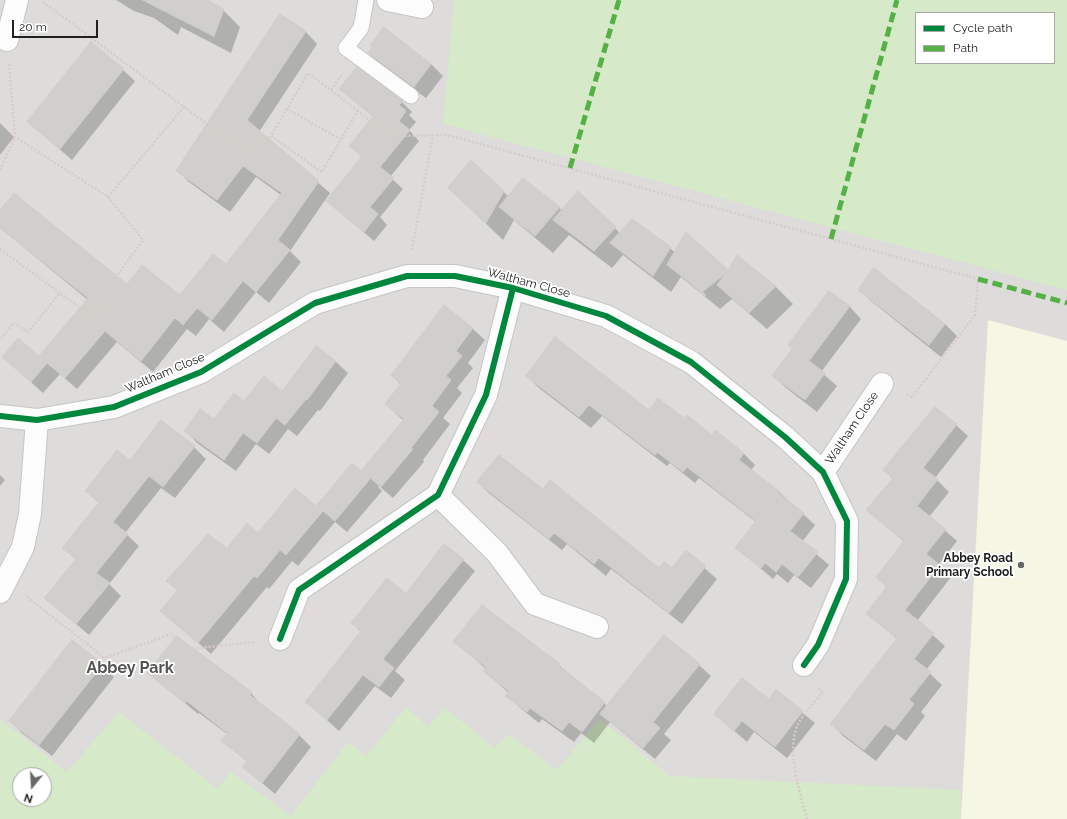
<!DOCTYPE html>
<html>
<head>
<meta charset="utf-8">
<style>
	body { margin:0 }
	#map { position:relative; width:1067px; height:819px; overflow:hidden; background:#eeede8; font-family:Raleway,sans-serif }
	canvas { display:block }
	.legend { position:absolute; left:915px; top:12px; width:140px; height:52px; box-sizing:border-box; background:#fff; border:1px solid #a6a6a6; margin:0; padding:5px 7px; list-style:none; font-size:12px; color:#202020 }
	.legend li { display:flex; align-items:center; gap:8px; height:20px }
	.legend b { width:20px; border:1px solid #a6a6a6 }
	.north { position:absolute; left:12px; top:767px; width:40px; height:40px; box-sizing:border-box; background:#fff; border:1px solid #a6a6a6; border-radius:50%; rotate:198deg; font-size:11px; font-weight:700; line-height:16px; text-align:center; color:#202020 }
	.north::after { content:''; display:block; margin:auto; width:14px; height:18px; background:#686866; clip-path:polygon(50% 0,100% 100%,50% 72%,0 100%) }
	.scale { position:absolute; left:12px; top:20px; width:86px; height:18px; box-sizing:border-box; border:2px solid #202020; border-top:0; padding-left:5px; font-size:12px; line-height:14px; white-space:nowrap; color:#202020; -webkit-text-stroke:3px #fff; paint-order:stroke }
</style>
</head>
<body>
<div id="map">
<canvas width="1067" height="819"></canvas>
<ul class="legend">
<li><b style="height:5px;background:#00873e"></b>Cycle path</li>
<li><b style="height:5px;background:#55b145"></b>Path</li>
</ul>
<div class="north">N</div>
<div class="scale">20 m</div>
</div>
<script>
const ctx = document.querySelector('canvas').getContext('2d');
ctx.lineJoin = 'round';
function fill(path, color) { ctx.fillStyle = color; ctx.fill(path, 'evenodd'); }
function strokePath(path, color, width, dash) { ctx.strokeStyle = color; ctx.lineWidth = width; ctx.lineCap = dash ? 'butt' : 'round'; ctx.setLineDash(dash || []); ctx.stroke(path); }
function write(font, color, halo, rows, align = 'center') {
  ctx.font = font + ' Raleway,sans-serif'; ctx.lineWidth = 3.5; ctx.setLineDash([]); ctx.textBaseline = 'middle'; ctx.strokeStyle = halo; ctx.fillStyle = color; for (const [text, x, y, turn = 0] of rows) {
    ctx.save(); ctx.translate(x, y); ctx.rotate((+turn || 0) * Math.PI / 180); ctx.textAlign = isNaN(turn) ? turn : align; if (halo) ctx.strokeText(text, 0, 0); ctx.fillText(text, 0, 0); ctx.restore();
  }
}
fill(new Path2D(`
	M 0,0 L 1067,0 L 1067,819 L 0,819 ZM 916,13 L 1054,13 L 1054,63 L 916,63 ZM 20,775 L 44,775 L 44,799 L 20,799 Z`), '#dddcda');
fill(new Path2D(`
	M 988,320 L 1067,341 L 1067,819 L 961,819 Z`), '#f5f6e4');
fill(new Path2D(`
	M 454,0 L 1067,0 L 1067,290 L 443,124 ZM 916,13 L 1054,13 L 1054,63 L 916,63 Z
	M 406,707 L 428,727 L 445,708 L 495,748 L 509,734 L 557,770 L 600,719 L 670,776 L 961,790 L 961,819 L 0,819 L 0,719 L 67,772 L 119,712 L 218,789 L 231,772 L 291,816 L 348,742 L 366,756 ZM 20,775 L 44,775 L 44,799 L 20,799 Z`), '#d6eac9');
fill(new Path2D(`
	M 116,0 L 205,0 L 223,10 L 240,27 L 231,53 L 181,27 L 178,35 L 154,18 L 134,11 Z
	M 281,15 L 306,32 L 317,44 L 259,132 L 330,193 L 290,251 L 301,262 L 269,303 L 256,292 L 224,332 L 209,319 L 196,336 L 187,329 L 153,372 L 117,342 L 77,389 L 60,374 L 43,393 L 3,357 L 39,357 L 88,300 L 5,232 L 0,228 L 0,212 L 127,285 L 180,296 L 226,265 L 281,195 L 256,177 L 230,212 L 189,182 L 177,170 Z
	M 384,29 L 431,64 L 443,76 L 426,98 L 381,65 L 369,53 Z
	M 123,70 L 135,81 L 72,160 L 28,122 Z
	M 341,89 L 402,102 L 412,112 L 409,115 L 416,122 L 409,130 L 419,141 L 390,177 L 403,189 L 380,217 L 387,225 L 374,241 L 327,201 L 362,157 L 350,146 L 374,117 Z
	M 0,123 L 14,137 L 0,155 Z
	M 471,161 L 509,197 L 524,179 L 563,211 L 578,193 L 620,233 L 632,220 L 675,252 L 728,271 L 738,256 L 776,287 L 793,304 L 767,329 L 732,299 L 720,309 L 681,277 L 671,292 L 623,255 L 612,268 L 569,235 L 553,253 L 514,220 L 503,240 L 449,188 ZM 686,278 L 706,295 L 705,296 L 686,280 Z
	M 874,269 L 945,324 L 957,336 L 941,357 L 871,301 L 859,290 Z
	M 830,292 L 850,307 L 861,319 L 821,372 L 837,386 L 817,412 L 785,387 L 773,375 L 793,349 Z
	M 444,306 L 473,329 L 485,340 L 468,363 L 473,368 L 457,388 L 462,393 L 443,418 L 450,424 L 423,460 L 424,462 L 393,498 L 379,486 L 378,487 L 382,491 L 347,532 L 335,522 L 298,566 L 292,561 L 269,589 L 267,587 L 211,654 L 162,611 L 178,591 L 168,581 L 258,534 L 316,507 L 361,472 L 404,421 L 386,404 L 401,385 L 392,375 Z
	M 316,347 L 336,362 L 348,373 L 320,411 L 318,410 L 297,436 L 288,429 L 269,454 L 256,444 L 236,471 L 197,443 L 186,431 L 214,421 L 244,402 L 282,392 Z
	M 527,376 L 649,412 L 684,420 L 743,453 L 755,465 L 751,470 L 779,492 L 815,525 L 802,542 L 829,565 L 811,588 L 794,575 L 788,583 L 777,574 L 773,579 L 736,547 L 756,522 L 699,478 L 695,483 L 670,463 L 667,466 L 602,416 L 591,428 L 539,388 Z
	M 956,425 L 968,436 L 935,478 L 949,492 L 929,517 L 957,541 L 938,565 L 951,577 L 917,621 L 945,646 L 926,670 L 942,685 L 921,712 L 925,716 L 906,741 L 897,734 L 876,761 L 843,736 L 832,724 L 897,639 L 867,613 L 887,587 L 877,577 L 904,542 L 868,510 L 893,479 L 884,470 Z
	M 194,447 L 206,459 L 175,498 L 161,488 L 125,533 L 139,546 L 109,584 L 121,596 L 89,635 L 46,598 L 76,560 L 64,547 L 99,503 L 86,491 L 131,461 Z
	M 0,475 L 5,480 L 0,486 Z
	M 478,482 L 659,569 L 672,569 L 686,552 L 717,579 L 682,624 L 611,569 L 606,576 L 567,544 L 562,550 L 490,494 Z
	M 463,560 L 475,571 L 395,671 L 405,680 L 391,698 L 375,686 L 339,731 L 306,701 L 361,632 L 352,623 L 407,594 Z
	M 73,641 L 102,665 L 114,677 L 52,756 L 22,733 L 10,721 Z
	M 455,641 L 559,665 L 607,706 L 699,665 L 711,676 L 664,734 L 671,740 L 655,759 L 610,722 L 594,743 L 581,733 L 574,742 L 542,719 L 539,723 L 519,707 L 507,695 L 509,693 L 484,671 L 486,669 Z
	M 149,673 L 251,693 L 262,706 L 299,735 L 311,747 L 275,794 L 243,767 L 247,762 L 223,740 L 227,734 L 199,713 L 198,714 Z
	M 776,691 L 815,723 L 787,758 L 754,732 L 747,742 L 715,714 L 769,700 Z`), '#0003');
const building = new Path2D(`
	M 143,0 L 207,0 L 224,9 L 214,36 Z
	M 280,14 L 306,31 L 247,120 L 319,181 L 278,240 L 290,250 L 256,292 L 243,281 L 212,320 L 197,308 L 183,325 L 175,318 L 141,361 L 105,331 L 65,378 L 47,363 L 31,382 L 2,357 L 18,338 L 39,356 L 88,298 L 0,228 L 0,210 L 14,193 L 127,284 L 142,265 L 180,295 L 213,254 L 226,264 L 282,193 L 243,166 L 217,200 L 176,171 Z
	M 384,27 L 431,64 L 414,87 L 368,53 L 372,48 L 370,46 Z
	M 91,42 L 124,69 L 60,149 L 27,122 Z
	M 357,67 L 403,101 L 399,105 L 406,111 L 399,121 L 410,130 L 380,167 L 394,178 L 370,207 L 378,214 L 364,232 L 326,201 L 362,156 L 349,146 L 373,116 L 339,89 Z
	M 471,160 L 504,191 L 486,223 L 448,188 Z
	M 523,178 L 560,207 L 535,236 L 499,207 Z
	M 578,191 L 616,227 L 594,251 L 553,220 Z
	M 632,219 L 671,247 L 653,276 L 610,243 Z
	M 686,232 L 728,270 L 737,255 L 776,286 L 749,313 L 717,285 L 725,274 L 702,292 L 667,265 Z
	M 874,268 L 945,324 L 929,345 L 858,290 Z
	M 829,291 L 850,306 L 809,361 L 825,373 L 805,400 L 772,376 L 792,349 L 788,345 Z
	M 444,305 L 473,328 L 456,351 L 462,356 L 446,376 L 451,380 L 432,406 L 439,412 L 411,448 L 413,449 L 381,487 L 364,473 L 370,479 L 335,521 L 323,511 L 286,555 L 280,550 L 257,578 L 254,576 L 198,643 L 160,611 L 178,590 L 166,581 L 208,534 L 227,548 L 247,523 L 258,533 L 295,488 L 316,506 L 352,463 L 361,471 L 404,419 L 385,404 L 401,383 L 391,376 Z
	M 555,337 L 649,410 L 658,398 L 684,418 L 687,415 L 712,435 L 715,430 L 744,453 L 739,460 L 779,491 L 778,493 L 804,513 L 790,531 L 818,552 L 798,577 L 782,564 L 776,572 L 765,563 L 761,568 L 735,548 L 756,521 L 687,467 L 683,472 L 657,452 L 655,455 L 589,405 L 579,417 L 526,376 Z
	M 316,346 L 336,361 L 307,400 L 306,399 L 285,425 L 276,418 L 257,443 L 243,433 L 224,460 L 184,431 L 200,409 L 214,419 L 234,393 L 244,401 L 264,376 L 282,391 Z
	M 935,407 L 957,424 L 923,468 L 938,479 L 917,506 L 946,529 L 926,554 L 940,565 L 905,610 L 934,633 L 914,659 L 931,672 L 909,700 L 914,704 L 894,730 L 885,724 L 864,750 L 830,724 L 897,638 L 866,614 L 887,586 L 876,577 L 904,541 L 866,510 L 893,478 L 883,470 Z
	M 161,420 L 195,446 L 163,487 L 149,476 L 113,522 L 128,534 L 96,573 L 110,583 L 76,624 L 44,598 L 76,559 L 62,548 L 99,502 L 85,491 L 117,450 L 130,460 Z
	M 499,455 L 543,489 L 550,480 L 659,568 L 664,562 L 672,568 L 686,550 L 706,566 L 669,613 L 599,558 L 594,564 L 554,533 L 549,539 L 477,482 Z
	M 444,544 L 464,559 L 383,659 L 394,668 L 379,687 L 363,675 L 327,720 L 305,702 L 361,631 L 351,623 L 387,578 L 406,593 Z
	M 482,605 L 560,664 L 559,666 L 605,702 L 582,732 L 569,722 L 562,731 L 530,708 L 527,712 L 505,696 L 509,691 L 483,671 L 486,667 L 453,642 Z
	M 664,635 L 700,664 L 653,722 L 660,728 L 643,748 L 600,714 Z
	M 177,636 L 252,692 L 250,695 L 300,734 L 262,783 L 242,767 L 247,761 L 221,741 L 227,733 L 187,701 L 185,703 L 147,673 Z
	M 72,640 L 103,664 L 39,745 L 9,721 Z
	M 742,678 L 769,699 L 776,689 L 803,711 L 775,747 L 742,721 L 734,731 L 714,714 Z`);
fill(building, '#d1cfcb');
strokePath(building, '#d1cfca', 1);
const lane = new Path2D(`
	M 366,0 L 361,28 L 346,48 L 411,96`);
const street = new Path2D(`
	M 388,0 L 422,7
	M 7,40 L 17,0
	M 0,416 L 37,420 L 114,407 L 201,372 L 315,303 L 407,276 L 455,276 L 513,288 L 606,316 L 691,362 L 785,437 L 823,472 L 847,521 L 846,579 L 818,645 L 804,665
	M 823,472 L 882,384
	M 438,495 L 497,553 L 535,604 L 597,627
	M 0,592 L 23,547 L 30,514 L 37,420
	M 280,639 L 299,590 L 438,495 L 486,395 L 513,288`);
strokePath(lane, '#c5c5c3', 17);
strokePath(street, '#c5c5c3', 24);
strokePath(new Path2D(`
	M 43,2 L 246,153 L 271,136
	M 9,64 L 15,137 L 108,197 L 143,240 L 89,314 L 60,293
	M 331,90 L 343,73
	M 287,109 L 340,139
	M 358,111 L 308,73 L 271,136 L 322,172 L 358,111 L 391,136 L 447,135 L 978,279 L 975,315 L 912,397 L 906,394
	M 0,170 L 15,137
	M 108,197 L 184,107
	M 0,249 L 60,293 L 28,332 L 13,323 L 0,340
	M 412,250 L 433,135
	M 89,314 L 107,310 L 120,301
	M 27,597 L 105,658 L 171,634 L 191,649 L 256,642
	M 807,819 C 800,793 785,747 799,722 C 805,712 815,702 822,693 L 818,687`), '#d7ccc8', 2.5, [2, 2]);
strokePath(lane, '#fcfcfc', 15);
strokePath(street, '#fcfcfc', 22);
strokePath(new Path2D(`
	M 570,168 L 619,0
	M 831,239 L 897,0
	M 978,279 L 1067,303`), '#55b145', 5, [10, 5]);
strokePath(new Path2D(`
	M 0,416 L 37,420 L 114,407 L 201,372 L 315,303 L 407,276 L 455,276 L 513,288 L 606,316 L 691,362 L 785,437 L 823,472 L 847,521 L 846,579 L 818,645 L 804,665
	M 280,639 L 299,590 L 438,495 L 486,395 L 513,288`), '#00873e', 6);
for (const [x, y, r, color] of [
	[1021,565,4,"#686866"]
]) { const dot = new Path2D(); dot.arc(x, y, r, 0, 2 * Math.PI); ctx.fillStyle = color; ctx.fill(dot); strokePath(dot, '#fff', 1.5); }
write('12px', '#202020', '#fff', [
	["Waltham Close",529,283,15],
	["Waltham Close",165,373,-23],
	["Waltham Close",852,428,-56]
]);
write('bold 12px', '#202020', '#fff', [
	["Abbey Road",1013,558],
	["Primary School",1013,572]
], 'right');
write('bold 16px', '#535353', '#fff', [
	["Abbey Park",130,668]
]);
</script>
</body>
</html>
